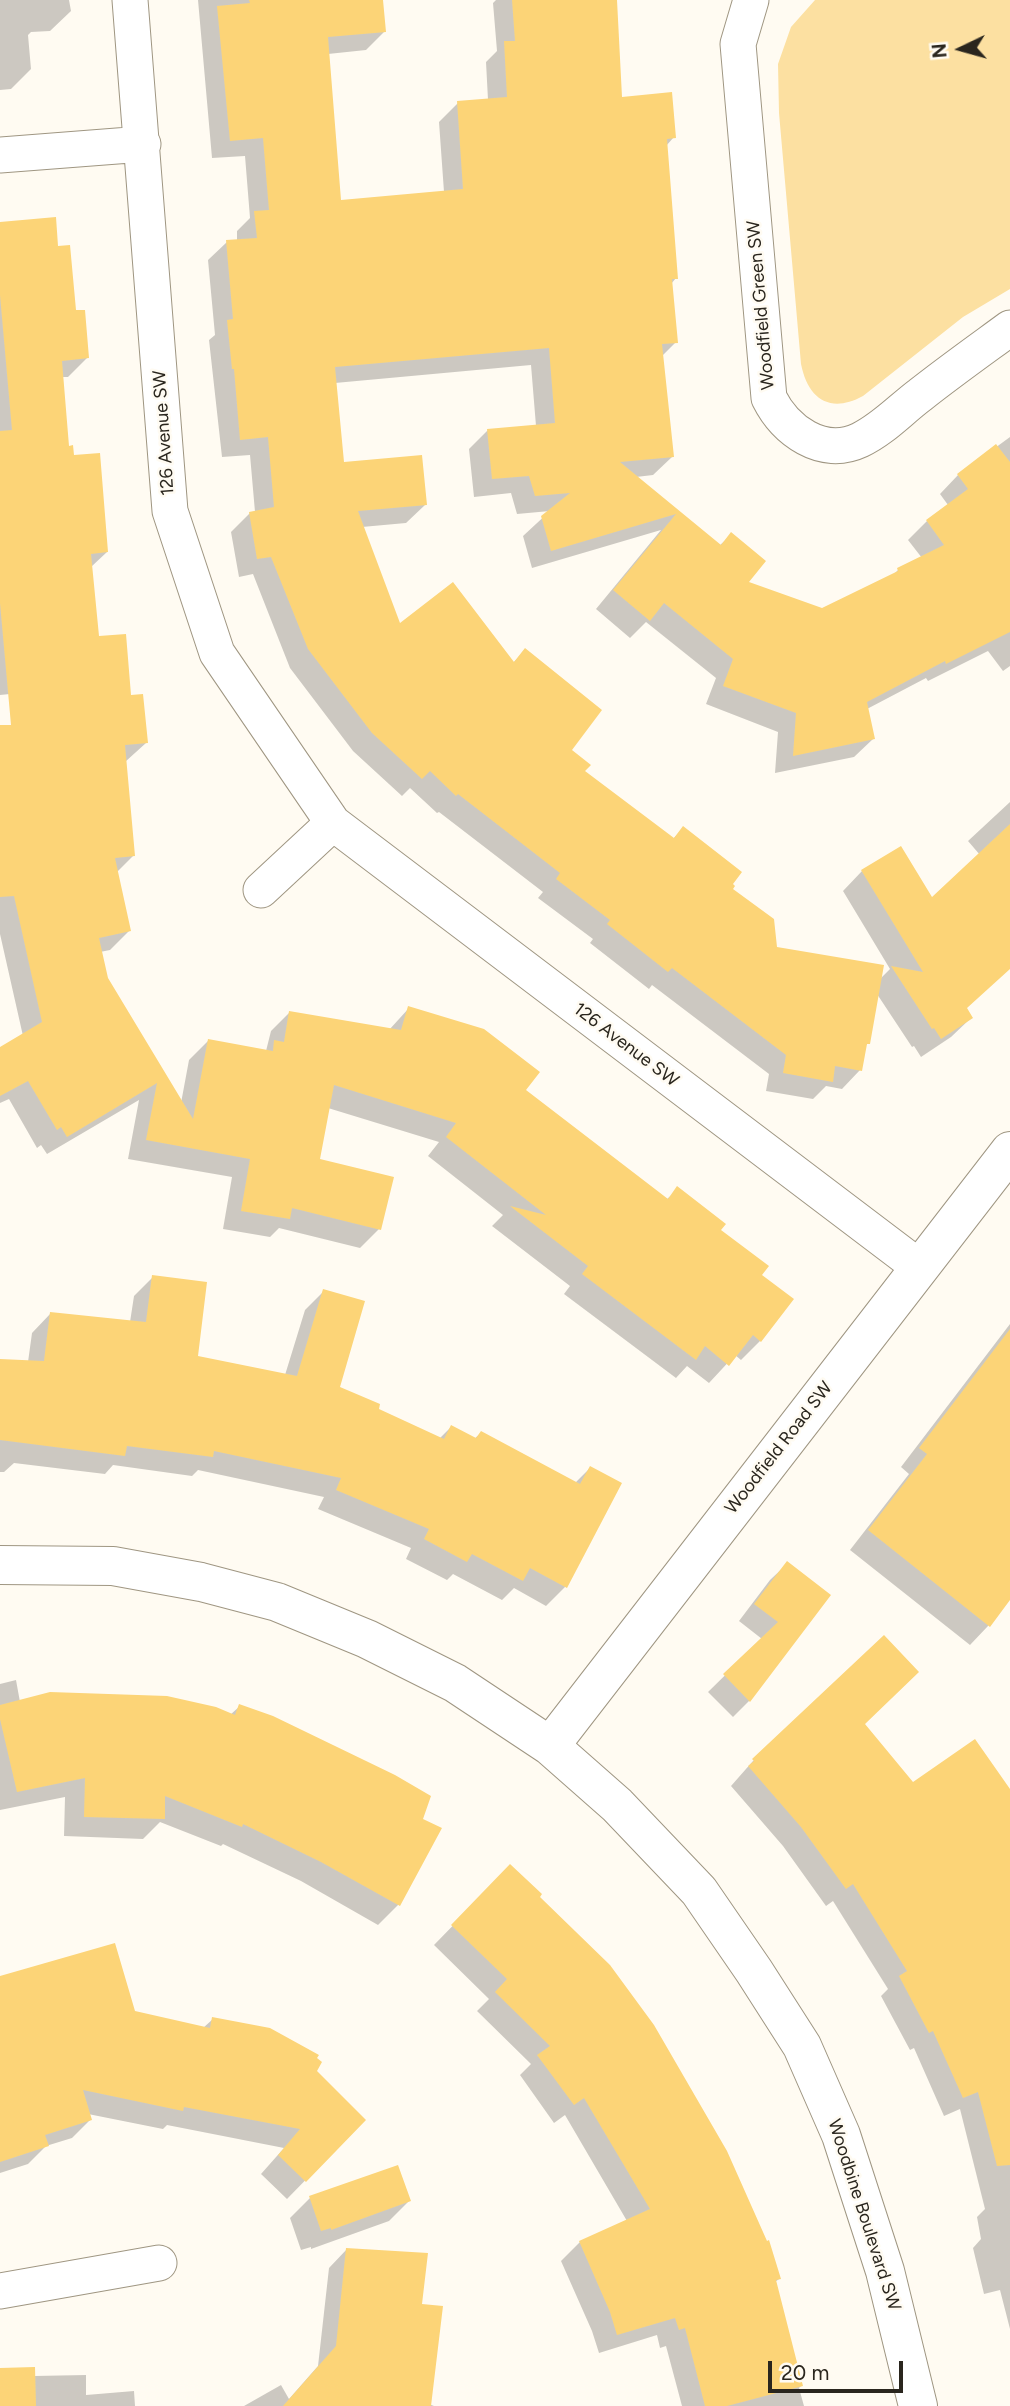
<!DOCTYPE html>
<html>
<head>
<meta charset="utf-8">
<style>
	body { margin:0 }
	#map { position:relative; width:1010px; height:2406px; overflow:hidden; background:#fffbf2; font-family:Figtree,sans-serif }
	canvas { display:block }
	.north { position:absolute; left:926px; top:14px; width:70px; height:70px; -webkit-text-stroke:5px #fffbf2; paint-order:stroke; rotate:265deg; font-size:19px; font-weight:700; line-height:28px; text-align:center; color:#2a261e }
	.north::after { content:''; display:block; margin:auto; width:24px; height:32px; background:#2a261e; clip-path:polygon(50% 0,100% 100%,50% 72%,0 100%) }
	.scale { position:absolute; left:768px; top:2361px; width:135px; height:32px; box-sizing:border-box; border:4px solid #2a261e; border-top:0; padding-left:9px; font-size:21px; line-height:24px; white-space:nowrap; color:#2a261e; -webkit-text-stroke:5px #fffbf2; paint-order:stroke }
</style>
</head>
<body>
<div id="map">
<canvas width="1010" height="2406"></canvas>
<div class="north">N</div>
<div class="scale">20 m</div>
</div>
<script>
const ctx = document.querySelector('canvas').getContext('2d');
ctx.lineJoin = 'round';
function fill(path, color) { ctx.fillStyle = color; ctx.fill(path, 'evenodd'); }
function strokePath(path, color, width, dash) { ctx.strokeStyle = color; ctx.lineWidth = width; ctx.lineCap = dash ? 'butt' : 'round'; ctx.setLineDash(dash || []); ctx.stroke(path); }
function write(font, color, halo, rows, align = 'center') {
  ctx.font = font + ' Figtree,sans-serif'; ctx.lineWidth = 5; ctx.setLineDash([]); ctx.textBaseline = 'middle'; ctx.strokeStyle = halo; ctx.fillStyle = color; for (const [text, x, y, turn = 0] of rows) {
    ctx.save(); ctx.translate(x, y); ctx.rotate((+turn || 0) * Math.PI / 180); ctx.textAlign = isNaN(turn) ? turn : align; if (halo) ctx.strokeText(text, 0, 0); ctx.fillText(text, 0, 0); ctx.restore();
  }
}
fill(new Path2D(`
	M 815,0 L 1010,0 L 1010,289 L 963,317 L 863,396 C 830,414 808,399 801,364 L 779,113 L 778,64 L 791,27 Z`), '#fce0a1');
fill(new Path2D(`
	M 0,0 L 69,0 L 71,11 L 50,31 L 31,32 L 28,35 L 31,69 L 11,89 L 0,90 Z
	M 198,0 L 381,0 L 384,32 L 366,50 L 328,54 L 340,202 L 444,192 L 439,122 L 458,103 L 488,100 L 486,62 L 497,51 L 493,3 L 496,0 L 616,0 L 621,99 L 674,137 L 666,146 L 676,278 L 671,284 L 676,342 L 662,356 L 672,457 L 653,475 L 636,477 L 719,546 L 731,535 L 746,583 L 823,610 L 892,576 L 898,570 L 922,558 L 908,540 L 927,521 L 948,505 L 940,494 L 958,475 L 1010,437 L 1010,666 L 1003,671 L 988,651 L 928,681 L 926,678 L 867,709 L 873,739 L 854,757 L 775,773 L 778,732 L 706,704 L 716,678 L 646,622 L 630,638 L 596,609 L 661,530 L 532,568 L 523,536 L 550,511 L 517,514 L 511,493 L 474,497 L 469,449 L 488,430 L 536,426 L 531,365 L 335,383 L 342,464 L 425,505 L 406,523 L 362,527 L 399,626 L 513,663 L 525,650 L 569,750 L 583,772 L 673,839 L 683,828 L 775,948 L 879,980 L 890,969 L 843,891 L 862,871 L 932,900 L 980,855 L 968,841 L 1010,802 L 1010,968 L 965,1009 L 971,1018 L 951,1037 L 921,1057 L 914,1046 L 912,1047 L 877,994 L 868,1043 L 864,1047 L 860,1070 L 842,1089 L 826,1086 L 813,1099 L 766,1091 L 769,1074 L 652,985 L 649,989 L 590,943 L 593,939 L 538,898 L 543,892 L 439,812 L 437,813 L 410,788 L 402,796 L 353,751 L 290,668 L 253,574 L 239,577 L 231,532 L 250,513 L 255,512 L 250,455 L 222,457 L 209,340 L 215,335 L 208,260 L 227,242 L 237,241 L 237,231 L 250,218 L 245,156 L 212,158 Z
	M 0,224 L 57,248 L 87,358 L 68,377 L 61,377 L 68,447 L 107,552 L 91,567 L 97,638 L 130,697 L 146,743 L 125,762 L 133,856 L 116,873 L 129,931 L 110,950 L 100,952 L 106,978 L 181,1103 L 189,1060 L 208,1041 L 266,1051 L 271,1031 L 290,1012 L 389,1030 L 409,1008 L 523,1090 L 666,1200 L 678,1189 L 759,1276 L 760,1341 L 741,1360 L 735,1355 L 709,1383 L 687,1366 L 676,1378 L 564,1294 L 570,1286 L 492,1226 L 503,1215 L 428,1156 L 439,1142 L 328,1108 L 318,1160 L 379,1229 L 360,1248 L 279,1228 L 270,1237 L 223,1229 L 232,1177 L 128,1159 L 139,1100 L 47,1154 L 41,1145 L 37,1148 L 9,1099 L 0,1103 L 0,1049 L 23,1036 L 0,934 L 0,748 L 25,745 L 20,693 L 0,695 Z
	M 153,1277 L 196,1357 L 285,1375 L 305,1310 L 324,1291 L 338,1388 L 376,1410 L 439,1439 L 451,1427 L 474,1439 L 481,1433 L 575,1483 L 590,1468 L 565,1587 L 546,1606 L 514,1588 L 502,1600 L 453,1574 L 447,1580 L 406,1559 L 411,1548 L 318,1509 L 324,1497 L 198,1470 L 192,1476 L 113,1465 L 105,1474 L 14,1463 L 4,1472 L 0,1472 L 0,1361 L 28,1362 L 32,1333 L 51,1313 L 130,1322 L 134,1296 Z
	M 1010,1324 L 1010,1597 L 988,1626 L 970,1645 L 850,1550 L 909,1474 L 901,1467 Z
	M 787,1564 L 829,1595 L 749,1701 L 733,1717 L 708,1692 L 762,1639 L 739,1621 L 770,1580 Z
	M 884,1638 L 863,1725 L 912,1784 L 1010,1801 L 1010,2329 L 1000,2290 L 984,2294 L 973,2248 L 981,2239 L 977,2217 L 985,2209 L 960,2109 L 944,2116 L 914,2048 L 910,2050 L 881,1996 L 888,1989 L 833,1901 L 826,1906 L 783,1846 L 731,1786 L 753,1761 Z
	M 16,1680 L 20,1702 L 230,1715 L 240,1706 L 420,1820 L 440,1829 L 398,1905 L 378,1925 L 301,1881 L 223,1844 L 221,1846 L 160,1822 L 143,1839 L 64,1836 L 65,1797 L 0,1810 L 0,1684 Z
	M 510,1867 L 537,1897 L 779,2279 L 775,2282 L 801,2386 L 799,2388 L 804,2406 L 682,2406 L 666,2346 L 660,2348 L 657,2335 L 599,2353 L 592,2331 L 561,2261 L 580,2242 L 627,2221 L 565,2115 L 554,2123 L 520,2075 L 531,2064 L 477,2011 L 489,1999 L 434,1945 Z
	M 0,1978 L 134,2013 L 203,2028 L 213,2019 L 315,2071 L 364,2120 L 287,2199 L 261,2174 L 284,2148 L 167,2125 L 163,2129 L 88,2114 L 90,2120 L 72,2138 L 46,2146 L 28,2164 L 0,2173 Z
	M 310,2198 L 409,2201 L 389,2221 L 311,2249 L 311,2247 L 301,2250 L 290,2218 Z
	M 347,2249 L 420,2306 L 429,2404 L 434,2406 L 244,2406 L 281,2385 L 289,2399 L 318,2366 L 329,2268 Z
	M 0,2370 L 34,2376 L 86,2375 L 86,2395 L 134,2391 L 135,2406 L 0,2406 Z`), '#0003');
fill(new Path2D(`
	M 249,0 L 383,0 L 386,32 L 328,37 L 341,200 L 463,189 L 457,101 L 507,97 L 504,41 L 515,41 L 512,0 L 617,0 L 622,97 L 672,92 L 676,138 L 667,139 L 678,279 L 672,279 L 678,343 L 662,344 L 674,457 L 620,462 L 721,545 L 731,532 L 766,561 L 749,582 L 822,608 L 898,571 L 897,568 L 944,545 L 926,520 L 968,489 L 957,474 L 996,444 L 1010,462 L 1010,632 L 946,664 L 945,661 L 867,702 L 875,739 L 793,756 L 796,713 L 723,686 L 733,659 L 664,603 L 650,621 L 613,590 L 676,514 L 551,551 L 541,516 L 570,493 L 535,496 L 529,476 L 492,479 L 487,429 L 555,423 L 549,348 L 335,367 L 344,462 L 422,455 L 427,505 L 358,511 L 400,623 L 453,582 L 514,662 L 525,648 L 602,710 L 572,750 L 591,765 L 585,771 L 674,838 L 683,826 L 742,872 L 733,884 L 735,886 L 733,889 L 774,919 L 777,947 L 884,965 L 870,1044 L 867,1044 L 862,1071 L 835,1066 L 833,1082 L 783,1073 L 786,1055 L 672,968 L 668,972 L 607,924 L 610,920 L 556,879 L 560,873 L 458,794 L 456,796 L 430,771 L 422,779 L 372,733 L 308,649 L 271,557 L 257,559 L 249,512 L 274,507 L 268,437 L 240,440 L 234,369 L 232,369 L 227,320 L 233,319 L 226,240 L 257,238 L 254,211 L 269,210 L 263,138 L 230,141 L 217,6 L 250,3 Z
	M 56,217 L 58,246 L 70,245 L 76,310 L 85,310 L 89,358 L 62,361 L 69,446 L 73,445 L 74,455 L 100,453 L 108,552 L 91,554 L 99,636 L 126,634 L 131,695 L 143,694 L 148,743 L 125,745 L 135,856 L 115,858 L 131,931 L 99,938 L 108,978 L 193,1119 L 208,1039 L 273,1051 L 274,1040 L 284,1042 L 289,1011 L 401,1030 L 408,1006 L 484,1029 L 540,1072 L 526,1090 L 668,1199 L 677,1186 L 726,1224 L 721,1230 L 769,1266 L 762,1275 L 794,1299 L 761,1342 L 753,1335 L 729,1366 L 705,1346 L 696,1360 L 582,1274 L 588,1266 L 510,1206 L 546,1215 L 446,1137 L 456,1123 L 334,1085 L 320,1159 L 394,1177 L 381,1230 L 292,1208 L 290,1219 L 241,1211 L 250,1159 L 146,1140 L 157,1083 L 67,1137 L 61,1127 L 57,1130 L 28,1081 L 0,1096 L 0,1047 L 42,1022 L 14,896 L 0,897 L 0,725 L 11,725 L 0,603 L 0,431 L 12,430 L 0,295 L 0,222 Z
	M 1010,824 L 1010,969 L 967,1008 L 973,1018 L 941,1039 L 934,1028 L 932,1029 L 891,966 L 923,972 L 861,870 L 901,846 L 932,897 Z
	M 152,1275 L 207,1282 L 198,1356 L 297,1376 L 323,1289 L 365,1301 L 340,1387 L 380,1404 L 379,1409 L 444,1439 L 451,1425 L 476,1438 L 481,1431 L 580,1484 L 590,1466 L 622,1483 L 567,1588 L 530,1568 L 523,1581 L 472,1554 L 467,1562 L 424,1539 L 429,1529 L 336,1490 L 341,1478 L 214,1451 L 213,1457 L 127,1446 L 125,1456 L 0,1440 L 0,1359 L 44,1361 L 50,1312 L 146,1322 Z
	M 1010,1329 L 1010,1600 L 990,1627 L 868,1530 L 927,1454 L 919,1448 Z
	M 787,1561 L 831,1595 L 750,1702 L 723,1674 L 778,1622 L 754,1604 Z
	M 884,1635 L 919,1672 L 865,1724 L 913,1782 L 975,1739 L 1010,1789 L 1010,2165 L 997,2166 L 978,2092 L 963,2098 L 933,2031 L 929,2033 L 899,1976 L 907,1971 L 853,1884 L 846,1889 L 801,1827 L 748,1766 L 754,1761 L 752,1759 Z
	M 50,1692 L 167,1696 L 216,1707 L 235,1715 L 239,1704 L 273,1716 L 395,1775 L 431,1796 L 423,1819 L 442,1828 L 400,1906 L 321,1862 L 243,1824 L 242,1827 L 165,1796 L 165,1819 L 84,1817 L 85,1778 L 17,1792 L 0,1719 L 0,1705 Z
	M 510,1864 L 542,1894 L 540,1897 L 610,1965 L 654,2025 L 727,2151 L 767,2241 L 769,2240 L 781,2279 L 776,2280 L 803,2386 L 727,2406 L 705,2406 L 685,2328 L 679,2330 L 675,2318 L 617,2335 L 610,2312 L 579,2241 L 650,2209 L 584,2098 L 574,2105 L 537,2055 L 550,2046 L 495,1992 L 507,1979 L 451,1925 Z
	M 115,1943 L 135,2011 L 210,2028 L 212,2017 L 270,2028 L 319,2055 L 317,2058 L 322,2062 L 317,2071 L 366,2120 L 306,2182 L 278,2155 L 300,2129 L 184,2107 L 183,2111 L 83,2090 L 92,2120 L 45,2135 L 49,2146 L 0,2162 L 0,1976 Z
	M 398,2165 L 411,2201 L 331,2230 L 331,2228 L 321,2231 L 309,2196 Z
	M 346,2248 L 428,2253 L 422,2304 L 443,2306 L 431,2406 L 283,2406 L 336,2346 Z
	M 35,2367 L 36,2406 L 0,2406 L 0,2368 Z`), '#fcd477');
const street = new Path2D(`
	M 130,0 L 170,511 L 217,653 L 333,823 L 919,1267
	M 751,0 L 738,44 L 769,398 C 785,430 822,458 860,440 C 883,429 900,410 920,395 C 949,372 980,350 1010,328
	M 0,155 L 143,144
	M 261,890 L 333,823
	M 0,2291 L 159,2263`);
const secondary = new Path2D(`
	M 0,1565 L 113,1566 L 201,1582 L 277,1602 L 367,1639 L 455,1683 L 550,1746 L 617,1805 L 699,1891 L 754,1971 L 802,2046 L 841,2135 L 885,2271 L 918,2406
	M 550,1746 L 1010,1151`);
strokePath(street, '#9f9682', 37);
strokePath(secondary, '#9f9682', 40);
strokePath(street, '#fff', 35);
strokePath(secondary, '#fff', 38);
write('18px', '#2a261e', '#fffbf2', [
	["Woodfield Green SW",761,305,-95],
	["126 Avenue SW",164,433,-94],
	["126 Avenue SW",626,1045,37],
	["Woodfield Road SW",779,1448,-52],
	["Woodbine Boulevard SW",864,2215,72]
]);
</script>
</body>
</html>
